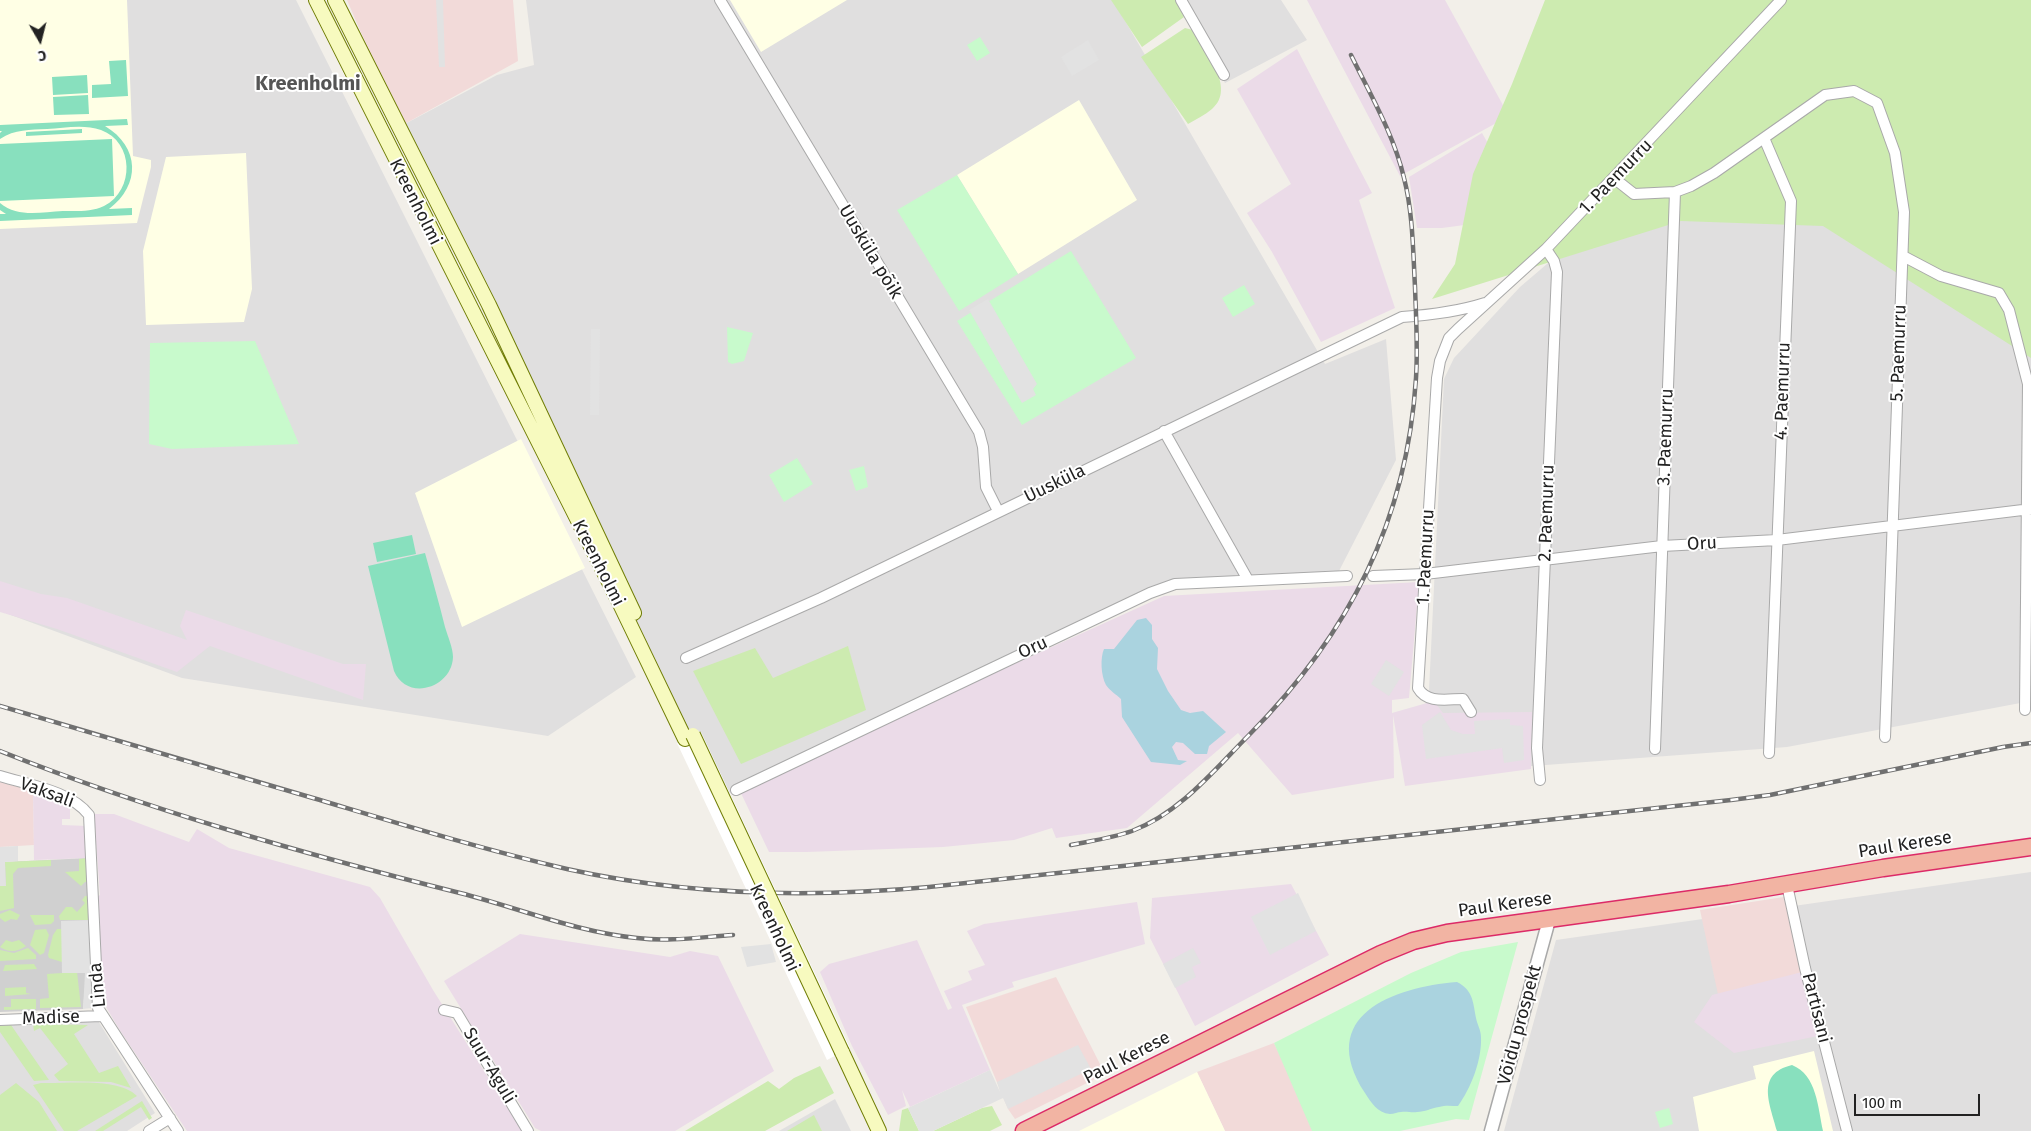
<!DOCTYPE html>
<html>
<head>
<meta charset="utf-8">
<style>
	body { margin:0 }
	#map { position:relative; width:2031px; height:1131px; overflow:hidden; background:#f2efe9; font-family:"Fira Sans",sans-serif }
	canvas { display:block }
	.north { position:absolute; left:15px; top:15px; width:50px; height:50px; -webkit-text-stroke:4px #fff; paint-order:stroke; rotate:172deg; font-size:14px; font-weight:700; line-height:20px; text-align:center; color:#222 }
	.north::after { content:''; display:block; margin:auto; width:18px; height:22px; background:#222; clip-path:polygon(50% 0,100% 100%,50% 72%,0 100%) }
	.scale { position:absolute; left:1854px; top:1094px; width:126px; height:22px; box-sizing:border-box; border:2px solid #222; border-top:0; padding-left:6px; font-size:15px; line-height:18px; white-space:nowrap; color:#222; -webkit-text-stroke:4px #fff; paint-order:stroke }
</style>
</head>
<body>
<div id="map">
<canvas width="2031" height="1131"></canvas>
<div class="north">С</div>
<div class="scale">100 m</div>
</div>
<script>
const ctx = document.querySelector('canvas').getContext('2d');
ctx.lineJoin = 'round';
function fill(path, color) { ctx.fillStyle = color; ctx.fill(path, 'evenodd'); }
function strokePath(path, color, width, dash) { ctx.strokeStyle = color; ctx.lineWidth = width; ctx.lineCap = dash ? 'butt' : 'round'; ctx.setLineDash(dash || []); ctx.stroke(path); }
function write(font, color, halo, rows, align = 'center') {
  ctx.font = font + ' "Fira Sans",sans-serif'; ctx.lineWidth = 4; ctx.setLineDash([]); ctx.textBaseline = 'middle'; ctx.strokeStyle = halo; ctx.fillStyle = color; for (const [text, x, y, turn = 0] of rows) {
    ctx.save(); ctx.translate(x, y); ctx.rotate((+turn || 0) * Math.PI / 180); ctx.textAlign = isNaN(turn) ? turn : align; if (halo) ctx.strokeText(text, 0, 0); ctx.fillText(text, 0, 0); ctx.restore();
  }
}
fill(new Path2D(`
	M 0,0 L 296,0 L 636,677 L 548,736 L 182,678 L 0,611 Z
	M 526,0 L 1113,0 L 1325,364 L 1386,339 L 1396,460 L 1339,571 L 1248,580 L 1175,584 L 718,799 L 401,126 L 497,75 L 534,65 Z
	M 1178,0 L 1281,0 L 1307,40 L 1225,83 Z
	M 1643,182 L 2031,200 L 2031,701 L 1787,747 L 1425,774 L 1444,379 L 1454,358 L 1520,287 Z
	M 2031,872 L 2031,1131 L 1504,1131 L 1556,940 Z
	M 97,1019 L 155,1113 L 127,1131 L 0,1131 L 0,1023 Z
	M 835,1099 L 851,1131 L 779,1131 Z`), '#e0dfdf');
fill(new Path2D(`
	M 347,0 L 513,0 L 518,61 L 401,126 Z
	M 0,782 L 33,791 L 34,845 L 0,847 Z
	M 1790,896 L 1809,982 L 1720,1004 L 1700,910 Z
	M 1056,977 L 1105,1074 L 1015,1119 L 1008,1109 L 966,1007 Z
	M 1274,1043 L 1317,1131 L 1225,1131 L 1197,1072 Z`), '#f2dad9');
fill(new Path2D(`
	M 1307,0 L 1445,0 L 1509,116 L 1400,176 Z
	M 1297,49 L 1372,193 L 1359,200 L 1395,308 L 1321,342 L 1272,252 L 1247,213 L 1291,184 L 1237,89 Z
	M 1482,133 L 1522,203 L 1487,222 L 1442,228 L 1417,228 L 1409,177 Z
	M 0,581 L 41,594 L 67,598 L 187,640 L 180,626 L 186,610 L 343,664 L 366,664 L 363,700 L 210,646 L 177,672 L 57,629 L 0,612 Z
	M 1419,582 L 1409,698 L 1392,700 L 1392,713 L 1434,701 L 1443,713 L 1532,712 L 1531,769 L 1405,786 L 1393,715 L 1394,778 L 1292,795 L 1238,733 L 1127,828 L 1056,838 L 1052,828 L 1014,840 L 943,847 L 807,852 L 769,852 L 739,789 L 1164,596 Z
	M 33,791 L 70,806 L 70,819 L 62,819 L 62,825 L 87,826 L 89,858 L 34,860 Z
	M 94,814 L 114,814 L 189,842 L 197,829 L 229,848 L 370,887 L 380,898 L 433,990 L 522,1131 L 187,1131 L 119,1029 L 102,1000 L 97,933 L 100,932 L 98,896 L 100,895 Z
	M 1291,884 L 1329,955 L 1195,1026 L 1150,938 L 1152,898 Z
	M 1137,902 L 1145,944 L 1012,982 L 1014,987 L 962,1005 L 990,1070 L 910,1107 L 902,1090 L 906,1106 L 888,1115 L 852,1046 L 820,972 L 829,964 L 917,940 L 948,1010 L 952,1008 L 944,991 L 972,980 L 968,971 L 985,965 L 967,931 L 984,924 Z
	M 520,934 L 670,957 L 690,951 L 718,956 L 774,1071 L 675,1131 L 541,1131 L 535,1128 L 444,981 Z
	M 1806,971 L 1823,1035 L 1734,1053 L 1694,1022 L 1712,995 Z`), '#ebdbe8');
fill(new Path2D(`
	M 0,0 L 127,0 L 133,156 L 151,160 L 151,167 L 137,223 L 0,229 Z
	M 730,0 L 847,0 L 761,52 Z
	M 1079,100 L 1137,200 L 1018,274 L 957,175 Z
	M 246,153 L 252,289 L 244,322 L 146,325 L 143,251 L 166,157 Z
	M 521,439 L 585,568 L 462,627 L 415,493 Z
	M 1814,1051 L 1833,1131 L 1699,1131 L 1693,1097 L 1756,1079 L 1753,1066 Z
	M 1197,1072 L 1225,1131 L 1079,1131 Z`), '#ffffe5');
fill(new Path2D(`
	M 89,858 L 91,920 L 83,1009 L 0,1012 L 0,886 L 5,886 L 5,862 Z`), '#d0d0d0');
fill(new Path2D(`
	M 1111,0 L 1176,0 L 1184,17 L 1142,47 Z
	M 1545,0 L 2031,0 L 2031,358 L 1823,226 L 1681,221 L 1432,299 L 1455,264 L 1473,174 L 1512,84 Z
	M 1185,28 L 1193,30 C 1204,50 1237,88 1212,109 C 1205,115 1196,119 1188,124 L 1141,57 Z
	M 848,646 L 866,710 L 741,764 L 693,671 L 755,648 L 773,678 Z
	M 89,858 L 90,882 L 85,882 L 81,886 L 65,872 L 79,871 L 79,859 Z
	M 51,860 L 51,866 L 18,868 L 13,874 L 14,908 L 0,911 L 0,886 L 6,885 L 5,862 Z
	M 85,896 L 90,896 L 91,920 L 60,920 L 59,916 L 66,907 L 72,907 L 77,912 L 85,903 L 82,900 Z
	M 10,910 L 20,915 L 17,920 L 11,919 L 5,922 L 0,918 L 0,914 Z
	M 30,915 L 54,915 L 54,921 L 51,924 L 35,925 Z
	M 46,929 L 49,935 L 44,953 L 40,955 L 30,945 L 35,930 Z
	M 57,929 L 62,929 L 62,962 L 49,958 L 48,955 L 53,935 Z
	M 6,940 L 12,942 L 19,940 L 26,946 C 17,952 9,953 0,947 Z
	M 28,948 L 36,955 L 36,959 L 0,961 L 0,950 L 14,953 Z
	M 34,964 L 37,969 L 3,971 L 5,965 Z
	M 77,972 L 81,1007 L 40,1008 L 40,999 L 49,998 L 47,974 Z
	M 26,987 L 26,993 L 31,994 L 5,996 L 5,988 Z
	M 11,999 L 36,999 L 36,1009 L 4,1010 L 4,1007 L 11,1007 Z
	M 33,1024 L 88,1025 L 74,1034 L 99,1073 L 118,1066 L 131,1088 L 111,1082 L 59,1081 L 54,1075 L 68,1064 L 40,1028 L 34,1031 Z
	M 11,1025 L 49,1080 L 34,1081 L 0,1032 L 0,1026 Z
	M 820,1066 L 834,1093 L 765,1131 L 685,1131 L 768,1081 L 779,1089 L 794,1078 Z
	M 16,1083 L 39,1102 L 57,1131 L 0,1131 L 0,1095 Z
	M 41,1083 C 67,1084 118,1077 137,1096 L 77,1131 L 64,1131 L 33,1085 Z
	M 142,1101 L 152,1118 L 149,1120 L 141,1107 L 103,1131 L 95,1131 Z
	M 992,1106 L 1002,1125 L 990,1131 L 933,1131 L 982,1108 Z
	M 908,1108 L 919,1131 L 899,1131 L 902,1110 Z
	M 814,1115 L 822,1131 L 787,1131 Z`), '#cdebb0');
fill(new Path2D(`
	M 980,37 L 990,53 L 977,61 L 967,45 Z
	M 957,175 L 1018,274 L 959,311 L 897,210 Z
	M 1071,251 L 1136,358 L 1022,425 L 957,321 Z
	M 1244,285 L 1255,304 L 1233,317 L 1222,298 Z
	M 727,327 L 753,333 L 744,361 L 732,364 L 728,362 Z
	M 255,341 L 299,444 L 172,449 L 149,444 L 150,343 Z
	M 797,458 L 813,484 L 784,502 L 769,475 Z
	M 864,466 L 868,487 L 856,491 L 849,470 Z
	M 1518,942 L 1469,1120 L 1456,1119 L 1400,1131 L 1312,1131 L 1274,1043 L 1411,973 L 1461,952 Z
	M 1669,1108 L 1673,1124 L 1660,1128 L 1655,1112 Z`), '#c8facc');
fill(new Path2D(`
	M 126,60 L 128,96 L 92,98 L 92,85 L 111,84 L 109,61 Z
	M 87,75 L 88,93 L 53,95 L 52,77 Z
	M 88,95 L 89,114 L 54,115 L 53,97 Z
	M 127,119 L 128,125 L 105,126 C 140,147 141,185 109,209 L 132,208 L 132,215 L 0,221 L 0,214 L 6,214 L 0,210 L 0,203 C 18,218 41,212 63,211 C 76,211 92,212 104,206 C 135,190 134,142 101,130 C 84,124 64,128 47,129 C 30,130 15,129 0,139 L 0,133 L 2,131 L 0,131 L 0,125 Z
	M 82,129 L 82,133 L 26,136 L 26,132 Z
	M 112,139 L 114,196 L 0,201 L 0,144 Z
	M 412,535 L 416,554 L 377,562 L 373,543 Z
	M 425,553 C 432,578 439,603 445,627 C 448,637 453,648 453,657 C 452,688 407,702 394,671 L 368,566 Z
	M 1792,1065 C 1817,1075 1818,1108 1823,1131 L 1777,1131 C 1770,1104 1755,1074 1792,1065 Z`), '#88e0be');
fill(new Path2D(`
	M 436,0 L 443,0 L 445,67 L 439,67 Z
	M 1088,40 L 1099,60 L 1072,76 L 1061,57 Z
	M 988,299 L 1037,384 L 1033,389 L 1036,395 L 1022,403 L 969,310 Z
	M 591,329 L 600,329 L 599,415 L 590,415 Z
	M 1386,660 L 1404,672 L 1389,696 L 1371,684 Z
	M 1440,712 L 1451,730 L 1463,734 L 1475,734 L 1474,721 L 1510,719 L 1510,725 L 1523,726 L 1524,760 L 1504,763 L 1502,748 L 1426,759 L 1422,725 Z
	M 18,846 L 18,861 L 5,862 L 6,886 L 0,886 L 0,847 Z
	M 1298,893 L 1316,931 L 1270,955 L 1251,917 Z
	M 91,920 L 92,1008 L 83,1009 L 85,973 L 62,973 L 61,921 Z
	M 771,944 L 776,962 L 747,967 L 741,947 Z
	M 1193,948 L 1201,963 L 1192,967 L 1196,977 L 1175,988 L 1163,964 Z
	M 1078,1045 L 1091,1069 L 1008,1109 L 1003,1098 L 933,1131 L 919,1131 L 908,1108 L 990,1070 L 1000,1092 L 997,1082 Z`), '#e2e2e2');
fill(new Path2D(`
	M 1146,618 L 1152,625 L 1152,639 L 1158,648 L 1157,669 L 1168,691 L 1181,710 L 1190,713 L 1203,711 L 1226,732 L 1209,746 L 1207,754 L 1195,754 L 1183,743 L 1176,742 L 1172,747 L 1178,760 L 1187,761 L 1180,765 L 1151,762 L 1122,717 L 1121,699 C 1117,695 1109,690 1106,685 C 1101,676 1100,658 1104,649 L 1114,649 L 1137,620 Z
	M 1457,982 C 1473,990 1473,1002 1476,1018 C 1477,1024 1481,1030 1481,1037 C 1482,1060 1471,1088 1458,1106 C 1452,1106 1445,1105 1439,1107 C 1431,1108 1425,1112 1417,1112 C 1412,1113 1407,1111 1401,1112 C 1398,1112 1394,1114 1390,1114 C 1377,1113 1371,1102 1365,1093 C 1315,1016 1393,987 1457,982 Z`), '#aad3df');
fill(new Path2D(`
	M 701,732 L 850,1048 L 827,1060 L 677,743 Z`), '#fff');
const minor = new Path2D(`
	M 720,0 L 979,432 L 983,447 L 986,487 L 998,511
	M 1181,0 L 1224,75
	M 1764,138 L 1791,201 L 1769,753
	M 1615,179 L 1634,194 L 1675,192 L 1691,186 L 1714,173 L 1825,95 L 1854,91 L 1877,103 L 1895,153 L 1904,212 L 1885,737
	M 1903,256 L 1941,276 L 1999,293 L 2009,310 L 2028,384 L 2025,710
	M 1164,431 L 1248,580
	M 1373,576 L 1425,574 L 1662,546 L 1777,540 L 2031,509
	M 686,658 L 821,598 L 1402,317 C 1431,315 1457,312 1485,303
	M 1471,712 L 1463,699 C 1447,699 1427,704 1418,688 L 1437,378 L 1440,361 L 1449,338 L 1458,329 L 1546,249 L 1781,0
	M 1655,749 L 1675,192
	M 0,776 C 29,785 71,791 89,815 L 98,1008 L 178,1131
	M 1540,780 L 1537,748 L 1557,272 L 1554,261 L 1546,249
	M 736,790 L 1150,593 L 1175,584 L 1347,576
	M 1787,885 L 1805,968 L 1847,1131
	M 444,1010 L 457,1013 L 528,1131
	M 0,1020 L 101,1016
	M 149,1131 L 170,1118`);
const tertiary = new Path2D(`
	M 1491,1131 L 1549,920`);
const secondary = new Path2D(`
	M 316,0 L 620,604 L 685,739
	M 335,0 L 489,305 L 634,613
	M 842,1052 L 879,1131`);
const trunk = new Path2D(`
	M 1024,1131 L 1381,954 L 1413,941 L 1447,933 L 1729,894 L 1883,868 L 2031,847`);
strokePath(minor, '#a9a9a9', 12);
strokePath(tertiary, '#a9a9a9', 15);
strokePath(secondary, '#707d05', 16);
strokePath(trunk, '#dc2a67', 19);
strokePath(minor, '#fff', 10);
strokePath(tertiary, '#fff', 12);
strokePath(secondary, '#f7fabf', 14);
strokePath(trunk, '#f2b4a3', 16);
const rail = new Path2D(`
	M 0,706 C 104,737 208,768 313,798 C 397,823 481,849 567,869 C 684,895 810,898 929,887 L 1731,800 L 1770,795 L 2003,747 L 2031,743
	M 0,751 C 149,810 304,854 460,893 C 519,908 576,932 637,938 C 669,942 701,937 733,935
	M 1071,845 C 1091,841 1112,838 1132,831 C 1180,813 1214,770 1249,735 C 1349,634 1407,521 1416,378 C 1418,348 1416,317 1415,287 C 1413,251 1413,213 1404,178 C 1394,135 1370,94 1351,55`);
strokePath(rail, '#707070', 4.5);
strokePath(rail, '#fff', 2.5, [8]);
const secondaryBridge = new Path2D(`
	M 693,735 L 842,1052`);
strokePath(secondaryBridge, '#707d05', 16, []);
strokePath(secondaryBridge, '#f7fabf', 14);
write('18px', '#222', '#fff', [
	["1. Paemurru",1616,177,-46],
	["Kreenholmi",415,202,63],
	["Uusküla põik",870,252,59],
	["5. Paemurru",1899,353,-88],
	["4. Paemurru",1783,391,-88],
	["3. Paemurru",1666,437,-88],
	["Uusküla",1055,484,-26],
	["2. Paemurru",1547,513,-88],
	["Oru",1702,544,-3],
	["1. Paemurru",1426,557,-87],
	["Kreenholmi",598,563,63],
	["Oru",1033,648,-25],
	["Vaksali",47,793,20],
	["Paul Kerese",1905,845,-9],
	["Paul Kerese",1505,905,-8],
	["Kreenholmi",774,928,65],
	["Linda",98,985,-96],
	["Partisani",1816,1008,76],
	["Madise",51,1018,-2],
	["Võidu prospekt",1520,1025,-75],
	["Paul Kerese",1127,1058,-27],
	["Suur-Aguli",489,1066,59]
]);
write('bold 20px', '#555', '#fff', [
	["Kreenholmi",308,84]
]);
</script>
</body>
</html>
